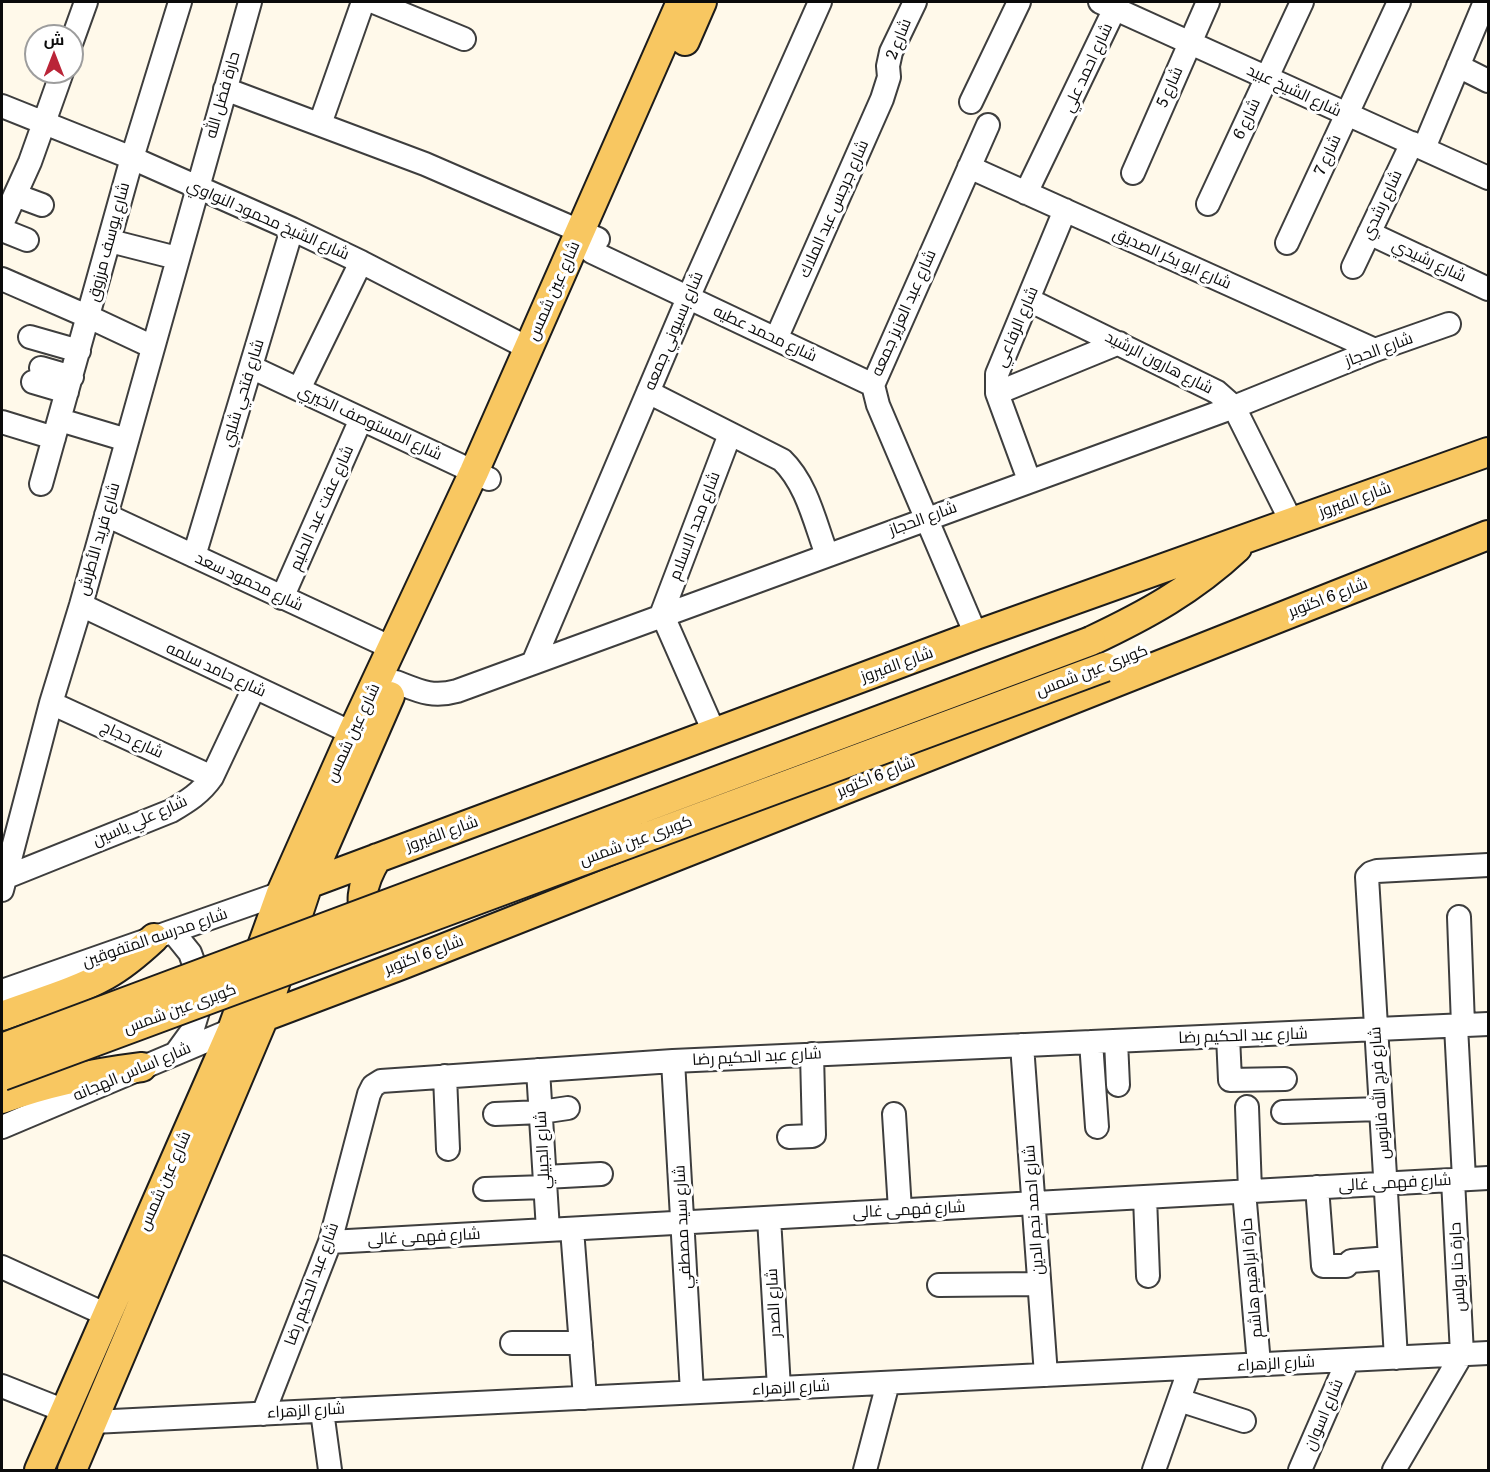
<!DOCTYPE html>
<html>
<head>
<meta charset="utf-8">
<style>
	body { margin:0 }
	#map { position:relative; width:1490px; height:1472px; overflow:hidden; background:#fff9ea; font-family:Literata,Cairo,serif }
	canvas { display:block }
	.frame { position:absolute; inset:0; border:3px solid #0b0b0b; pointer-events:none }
	.north { position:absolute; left:24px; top:24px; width:60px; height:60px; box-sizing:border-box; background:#fff; border:2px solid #9d9d9d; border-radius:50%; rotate:0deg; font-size:16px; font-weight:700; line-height:24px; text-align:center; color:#0b0b0b }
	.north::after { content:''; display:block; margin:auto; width:21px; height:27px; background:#ba2538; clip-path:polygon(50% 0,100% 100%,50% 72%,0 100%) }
</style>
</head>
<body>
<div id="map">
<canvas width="1490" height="1472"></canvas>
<div class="frame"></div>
<div class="north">ش</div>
</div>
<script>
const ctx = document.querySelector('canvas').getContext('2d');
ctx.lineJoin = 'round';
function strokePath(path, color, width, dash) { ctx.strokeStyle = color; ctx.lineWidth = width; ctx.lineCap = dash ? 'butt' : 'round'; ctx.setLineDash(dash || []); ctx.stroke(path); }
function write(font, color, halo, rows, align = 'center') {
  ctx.font = font + ' Literata,Cairo,serif'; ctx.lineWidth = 6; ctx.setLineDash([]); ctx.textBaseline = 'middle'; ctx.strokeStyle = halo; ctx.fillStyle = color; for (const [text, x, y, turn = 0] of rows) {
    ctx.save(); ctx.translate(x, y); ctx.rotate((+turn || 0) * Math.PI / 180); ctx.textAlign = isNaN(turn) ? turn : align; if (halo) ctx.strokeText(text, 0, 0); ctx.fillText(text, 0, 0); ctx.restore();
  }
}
const minor = new Path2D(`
	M 374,2 L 464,39
	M 1100,2 L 1488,178
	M 72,41 L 86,2
	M 1458,66 L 1488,81
	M 225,89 L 425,164 L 598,239
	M 971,102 L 1019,2
	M 2,106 L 132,158 L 292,229 L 361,262 L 528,348
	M 320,124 L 363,2
	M 1424,148 L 1485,2
	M 969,167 L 1375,350
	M 1133,173 L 1208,2
	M 1026,193 L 1118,2
	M 15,195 L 42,205
	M 1208,204 L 1302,2
	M 2,224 L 30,162 L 62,72
	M 2,230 L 27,240
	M 1369,233 L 1488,289
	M 110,241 L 177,258
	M 1287,243 L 1399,2
	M 592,252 L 873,385
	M 1353,267 L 1412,143
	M 2,279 L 89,317 L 153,347
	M 1029,300 L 1217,392 L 1234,407 L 1292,523
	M 30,337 L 79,351
	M 776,339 L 882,99 L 889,77 L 888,66 L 891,52 L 915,2
	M 251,367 L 489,479
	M 41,368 L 72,377
	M 33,382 L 67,392
	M 299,389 L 361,262
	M 648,392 L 782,460 C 807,484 815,523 827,555
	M 997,393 L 1119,343
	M 60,420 L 127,440
	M 2,422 L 54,438
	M 1029,480 L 997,393 L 997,374 L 1065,210
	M 41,484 L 132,158 L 180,2
	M 106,515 L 392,648
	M 194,556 L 292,229
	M 282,598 L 361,419
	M 81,605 L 352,733
	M 663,616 L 714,732
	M 660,618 L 730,434
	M 976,635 L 878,405 L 873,385 L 988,125
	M 533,663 L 688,298 L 820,2
	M 396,682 C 419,691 432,698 457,691 L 1234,407 L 1375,350 L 1449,324
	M 51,703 L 212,777
	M 4,878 L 171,811 C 188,801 201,793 212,777 L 254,688
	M 2,890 L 51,703 L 81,605 L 250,2
	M 1459,917 L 1463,1025
	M 173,932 L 190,953 L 199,978 L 200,1005 L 192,1031 L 176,1053
	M 2,991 L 293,889
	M 1456,1026 L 1464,1179
	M 1228,1036 L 1230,1080 L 1285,1079
	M 1116,1041 L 1118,1085
	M 1091,1042 L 1097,1127
	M 1022,1045 L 1046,1375
	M 673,1061 L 692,1392
	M 538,1070 L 548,1230
	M 445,1076 L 448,1149
	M 1247,1107 L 1250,1191
	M 1283,1112 L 1381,1109
	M 495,1114 L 541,1112 L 568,1108
	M 894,1114 L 900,1210
	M 2,1127 L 241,1026
	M 789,1137 L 812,1136 L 814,1135 L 812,1054
	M 545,1177 L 601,1174
	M 1317,1187 L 1323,1266 L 1346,1266 L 1351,1261 L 1390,1258
	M 485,1189 L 545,1187
	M 1244,1191 L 1259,1364
	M 1145,1197 L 1148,1276
	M 769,1218 L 779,1388
	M 572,1229 L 585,1398
	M 330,1242 L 1488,1178
	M 2,1267 L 107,1315
	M 939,1285 L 1039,1284
	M 512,1343 L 581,1343
	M 1396,1358 L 1367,877 L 1371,873 L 1377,871 L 1488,865
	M 2,1386 L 65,1411
	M 1179,1400 L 1244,1421
	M 322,1411 L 330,1470
	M 263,1414 L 330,1242 L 369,1094 L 373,1086 L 381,1081 L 673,1061 L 1488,1024
	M 93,1422 L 1488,1353
	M 865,1470 L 888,1383
	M 1154,1470 L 1190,1368
	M 1300,1470 L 1348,1360
	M 1394,1470 L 1462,1354 L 1453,1180`);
const major = new Path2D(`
	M 685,41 L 702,2
	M 1091,641 C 1146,615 1192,590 1237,548
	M 308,884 L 976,635 L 1488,452
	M 371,935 C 358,904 360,886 377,858
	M 2,1016 C 36,1003 74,993 106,975 C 124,965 139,952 154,938
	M 264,1017 L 404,964 L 1488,535
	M 2,1099 C 47,1082 94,1073 142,1067
	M 39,1470 L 232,1030 L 281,893 L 352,733 L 474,472 L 681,2
	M 72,1470 L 264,1017 L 308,884 L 390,696`);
strokePath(minor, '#3e3e3e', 26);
strokePath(major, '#1c1c1c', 32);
strokePath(minor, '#fff', 22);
strokePath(major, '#f8c761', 28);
const majorBridge = new Path2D(`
	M 2,1048 L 1091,641
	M 2,1076 L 1105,667`);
strokePath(majorBridge, '#1c1c1c', 32, []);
strokePath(majorBridge, '#f8c761', 28);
write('16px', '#0b0b0b', '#fff', [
	["شارع 2",899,39,-68],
	["شارع احمد علي",1088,68,-65],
	["شارع 5",1170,87,-66],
	["شارع الشيخ عبيد",1294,91,25],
	["حارة فضل الله",223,95,-74],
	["شارع 6",1247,119,-65],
	["شارع 7",1328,155,-65],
	["شارع رشدي",1382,205,-65],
	["شارع جرجس عبد الملاك",834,209,-66],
	["شارع الشيخ محمود النواوي",268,220,24],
	["شارع يوسف مرزوق",109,242,-75],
	["شارع ابو بكر الصديق",1172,259,24],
	["شارع رشيدي",1429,261,25],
	["شارع عين شمس",554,291,-66],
	["شارع عبد العزيز جمعه",904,313,-66],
	["شارع الرفاعي",1017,327,-67],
	["شارع بسيوني جمعه",674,331,-67],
	["شارع محمد عطيه",765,334,25],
	["شارع الحجاز",1379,350,-20],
	["شارع هارون الرشيد",1159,363,27],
	["شارع فتحي شلبي",243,393,-73],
	["شارع المستوصف الخيري",370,423,25],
	["شارع الفيروز",1355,500,-20],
	["شارع عفت عبد الحليم",322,508,-66],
	["شارع الحجاز",923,519,-20],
	["شارع مجد الاسلام",695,526,-69],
	["شارع فريد الأطرش",99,539,-74],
	["شارع محمود سعد",249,582,25],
	["شارع 6 اكتوبر",1328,598,-21],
	["شارع الفيروز",897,665,-20],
	["شارع حامد سلمه",216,670,25],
	["كوبرى عين شمس",1092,671,-21],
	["شارع عين شمس",353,733,-65],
	["شارع حجاج",132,740,25],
	["شارع 6 اكتوبر",876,777,-22],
	["شارع علي ياسين",140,821,-24],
	["شارع الفيروز",442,834,-20],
	["كوبرى عين شمس",636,841,-20],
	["شارع مدرسه المتفوقين",155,938,-19],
	["شارع 6 اكتوبر",424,955,-21],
	["كوبرى عين شمس",180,1009,-20],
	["شارع عبد الحكيم رضا",1243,1036,-2],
	["شارع عبد الحكيم رضا",757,1057,-3],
	["شارع اساس الهجانه",132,1072,-23],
	["شارع فرج الله فانوس",1380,1093,-94],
	["شارع الجبيلي",543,1150,-93],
	["شارع عين شمس",165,1181,-66],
	["شارع فهمى غالى",1395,1183,-3],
	["شارع فهمى غالى",909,1210,-3],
	["شارع احمد نجم الدين",1034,1210,-94],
	["شارع سيد مصطفي",683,1227,-93],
	["شارع فهمى غالى",424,1237,-3],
	["حارة حنا بولس",1458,1267,-93],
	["حارة ابراهيم هاشم",1252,1278,-95],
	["شارع عبد الحكيم رضا",312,1284,-70],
	["شارع الصدر",774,1303,-93],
	["شارع الزهراء",1276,1364,-3],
	["شارع الزهراء",791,1388,-3],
	["شارع الزهراء",306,1411,-3],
	["شارع اسوان",1324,1415,-67]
]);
</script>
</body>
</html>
